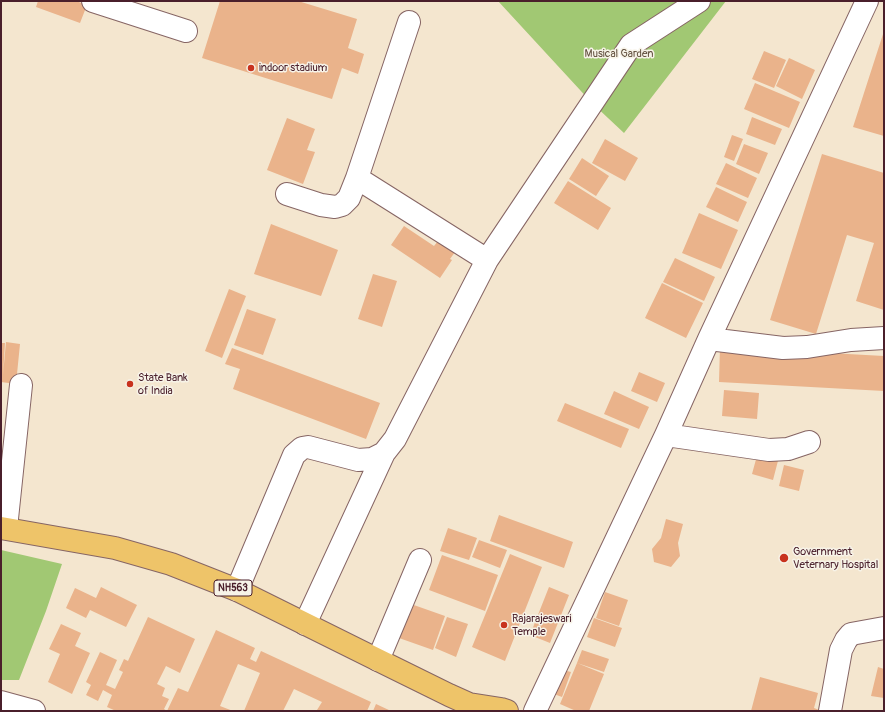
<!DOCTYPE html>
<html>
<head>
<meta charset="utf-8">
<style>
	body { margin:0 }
	#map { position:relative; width:885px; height:712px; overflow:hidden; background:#f4e6cf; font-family:Pangolin,sans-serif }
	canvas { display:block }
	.frame { position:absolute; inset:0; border:2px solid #4a1f2b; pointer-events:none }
</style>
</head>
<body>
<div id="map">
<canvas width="885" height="712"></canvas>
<div class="frame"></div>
</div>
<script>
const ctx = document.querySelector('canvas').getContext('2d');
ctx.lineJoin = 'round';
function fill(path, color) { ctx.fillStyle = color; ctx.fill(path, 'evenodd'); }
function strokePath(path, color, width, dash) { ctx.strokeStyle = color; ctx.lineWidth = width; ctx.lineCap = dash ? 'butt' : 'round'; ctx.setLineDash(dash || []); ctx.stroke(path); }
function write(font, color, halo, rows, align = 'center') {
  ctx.font = font + ' Pangolin,sans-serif'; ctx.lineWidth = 3; ctx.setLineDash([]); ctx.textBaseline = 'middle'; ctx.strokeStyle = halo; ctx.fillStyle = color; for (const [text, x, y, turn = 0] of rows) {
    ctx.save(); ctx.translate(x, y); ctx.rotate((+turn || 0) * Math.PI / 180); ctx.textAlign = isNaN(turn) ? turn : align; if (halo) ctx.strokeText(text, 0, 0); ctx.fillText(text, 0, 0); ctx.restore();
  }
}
fill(new Path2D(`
	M 498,1 L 726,1 L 624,133 L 592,103 Z
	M 1,550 L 62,564 L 46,611 L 19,680 L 1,680 Z`), '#a1c873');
fill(new Path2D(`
	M 38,1 L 76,1 L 87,5 L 80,23 L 36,7 Z
	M 220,1 L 298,1 L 357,19 L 348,48 L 364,54 L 358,74 L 342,68 L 332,99 L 202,58 Z
	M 884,31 L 884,136 L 853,127 Z
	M 764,51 L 786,60 L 774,88 L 752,79 Z
	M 789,58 L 815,70 L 802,99 L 776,86 Z
	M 755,83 L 800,102 L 789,128 L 744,109 Z
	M 752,117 L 782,129 L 775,145 L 746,134 Z
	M 287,118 L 315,129 L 307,150 L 315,152 L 303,184 L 267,170 Z
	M 732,135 L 743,139 L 734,161 L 724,157 Z
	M 605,139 L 638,158 L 625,181 L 592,163 Z
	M 744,144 L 768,153 L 759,174 L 736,164 Z
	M 822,154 L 884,173 L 884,310 L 856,301 L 874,243 L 847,235 L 816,334 L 770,320 Z
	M 582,158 L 609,176 L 596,196 L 569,179 Z
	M 726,163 L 757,178 L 748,198 L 716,184 Z
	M 568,181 L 611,208 L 598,230 L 554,203 Z
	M 716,187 L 747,202 L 738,222 L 706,207 Z
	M 699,213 L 738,230 L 721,269 L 682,253 Z
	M 271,224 L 338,250 L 321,296 L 254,274 Z
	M 404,226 L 434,246 L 438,241 L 455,252 L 450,259 L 452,260 L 440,278 L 391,245 Z
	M 675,258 L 715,277 L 704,301 L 663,282 Z
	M 373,274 L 397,281 L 382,327 L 358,319 Z
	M 662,283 L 703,303 L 686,338 L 645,318 Z
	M 229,289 L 246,296 L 222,358 L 205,351 Z
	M 247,309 L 276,319 L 263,355 L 234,345 Z
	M 6,342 L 20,344 L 16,384 L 1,382 L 1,343 L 5,343 L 3,375 Z
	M 720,347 L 884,356 L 884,391 L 719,382 Z
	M 232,348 L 380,403 L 366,439 L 233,389 L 240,369 L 225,364 Z
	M 639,372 L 665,383 L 657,402 L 631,391 Z
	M 724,390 L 759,393 L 757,419 L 722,416 Z
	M 614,391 L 649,407 L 639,429 L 604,414 Z
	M 565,403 L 629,429 L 621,448 L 557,421 Z
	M 758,452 L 779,457 L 773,480 L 752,474 Z
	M 784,465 L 804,470 L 799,491 L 779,486 Z
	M 499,515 L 573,542 L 564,568 L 490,541 Z
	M 666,519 L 683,524 L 678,543 L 680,556 L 671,567 L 654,562 L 652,549 L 661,538 Z
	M 448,528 L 477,538 L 469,560 L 440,551 Z
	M 479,540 L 507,550 L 500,568 L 472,557 Z
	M 510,554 L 542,567 L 505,661 L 472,647 Z
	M 442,555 L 498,575 L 485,611 L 429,590 Z
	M 101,587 L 137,605 L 126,627 L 90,610 L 86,618 L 66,608 L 75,588 L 96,598 Z
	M 549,587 L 569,595 L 550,643 L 530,635 Z
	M 605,592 L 628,600 L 619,626 L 596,618 Z
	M 411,604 L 445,616 L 433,650 L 399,638 Z
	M 148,617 L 195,639 L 180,673 L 166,666 L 157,684 L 165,688 L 162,696 L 169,699 L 164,709 L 167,711 L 178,688 L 188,692 L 216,630 L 255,648 L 250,659 L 256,662 L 261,651 L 371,702 L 367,711 L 318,711 L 317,710 L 322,702 L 294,689 L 283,711 L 244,711 L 260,673 L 238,664 L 220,706 L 233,711 L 116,711 L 107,707 L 112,695 L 103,690 L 98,701 L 86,695 L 91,685 L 86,682 L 100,652 L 117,660 L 106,685 L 115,689 L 123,672 L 119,670 L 124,659 L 128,661 Z
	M 447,617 L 468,624 L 456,657 L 435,648 Z
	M 594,618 L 622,628 L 615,647 L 587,637 Z
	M 61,624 L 81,633 L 75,646 L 90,653 L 72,694 L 48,682 L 60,654 L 49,649 Z
	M 582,650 L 609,659 L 604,672 L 577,663 Z
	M 577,663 L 604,674 L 589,711 L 576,711 L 560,704 Z
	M 878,667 L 884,669 L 884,698 L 871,696 Z
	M 563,670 L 571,672 L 562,697 L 554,694 Z
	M 760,677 L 818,693 L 814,708 L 822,711 L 751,711 Z
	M 376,704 L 391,711 L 373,711 Z`), '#eab38b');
const minor = new Path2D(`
	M 93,1 L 186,31
	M 409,22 L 357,178 L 487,260
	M 287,194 L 321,205 L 335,207 L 342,205 L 349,198 L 357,178
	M 709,339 L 783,348 L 807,347 L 851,340 L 884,338
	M 666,435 L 769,450 L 788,449 L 809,442
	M 6,528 L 21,385
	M 237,590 L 294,455 L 302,448 L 308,447 L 358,460 L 372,459 L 384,453 L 395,439 L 487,260 L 631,45 L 699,1
	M 305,624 L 384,453
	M 378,660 L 420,560
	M 1,702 L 34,711
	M 535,711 L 666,435 L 709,339 L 867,1
	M 830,711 L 841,650 L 846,640 L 851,634 L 884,628`);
const highway = new Path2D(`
	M 1,528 L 115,548 L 171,564 L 237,590 L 378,660 L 449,695 L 469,704 L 501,709 L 507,711`);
strokePath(minor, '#866564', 24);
strokePath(highway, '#866564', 24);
strokePath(minor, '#fff', 22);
strokePath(highway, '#eec469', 22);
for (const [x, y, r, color] of [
	[251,68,4,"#c8321e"],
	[130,384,4,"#c8321e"],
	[784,558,5,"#c8321e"],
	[504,625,4,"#c8321e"]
]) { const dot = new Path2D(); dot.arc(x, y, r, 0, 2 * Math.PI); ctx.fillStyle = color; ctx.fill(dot); strokePath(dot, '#f7f3e8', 1.5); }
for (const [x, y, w] of [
	[233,588,38]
]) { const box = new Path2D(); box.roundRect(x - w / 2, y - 8, w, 16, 3); ctx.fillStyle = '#f7f3e8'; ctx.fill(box); strokePath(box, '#4a1f2b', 1); }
write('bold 10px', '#4a1f2b', null, [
	["NH563",233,588]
]);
write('11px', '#645241', '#f7f3e8', [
	["Musical Garden",619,54]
]);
write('11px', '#4a1f2b', '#f7f3e8', [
	["indoor stadium",259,68],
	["State Bank",138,378],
	["of India",138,391],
	["Government",793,552],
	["Veternary Hospital",793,565],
	["Rajarajeswari",512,619],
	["Temple",512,632]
], 'left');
</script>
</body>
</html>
